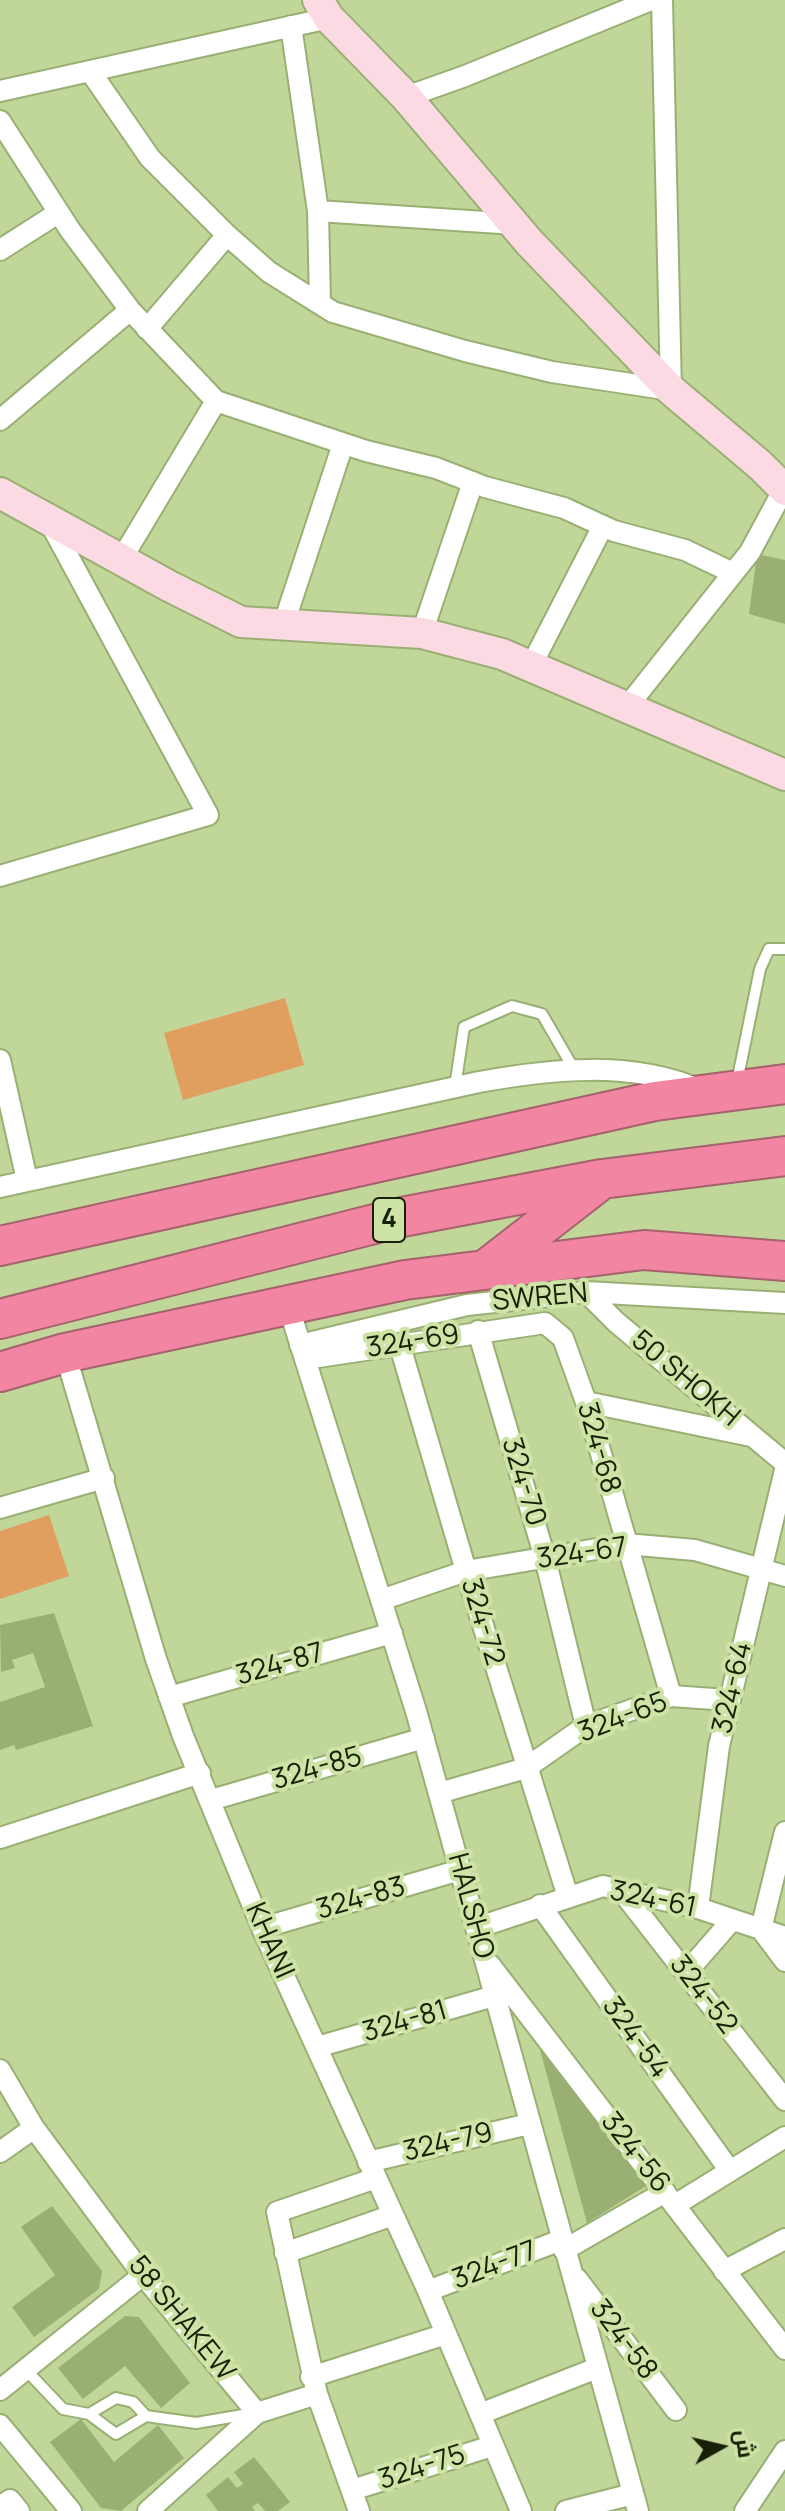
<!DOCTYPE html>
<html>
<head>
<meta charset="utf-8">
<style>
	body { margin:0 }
	#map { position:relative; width:785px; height:2511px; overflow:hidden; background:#c1d79a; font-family:Manrope,Cairo,sans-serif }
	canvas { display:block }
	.north { position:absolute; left:681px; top:2407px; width:80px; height:80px; -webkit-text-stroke:6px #cee4a6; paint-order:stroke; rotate:82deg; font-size:22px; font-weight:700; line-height:32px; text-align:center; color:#182008 }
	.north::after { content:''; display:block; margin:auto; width:28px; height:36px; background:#182008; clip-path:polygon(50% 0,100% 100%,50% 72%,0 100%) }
</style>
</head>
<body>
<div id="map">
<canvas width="785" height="2511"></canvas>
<div class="north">ش</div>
</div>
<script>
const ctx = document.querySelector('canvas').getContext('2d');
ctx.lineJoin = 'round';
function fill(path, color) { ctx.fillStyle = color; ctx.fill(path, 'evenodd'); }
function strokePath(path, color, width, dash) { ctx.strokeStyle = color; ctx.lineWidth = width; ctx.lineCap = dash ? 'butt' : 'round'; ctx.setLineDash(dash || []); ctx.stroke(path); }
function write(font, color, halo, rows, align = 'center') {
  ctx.font = font + ' Manrope,sans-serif'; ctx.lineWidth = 8; ctx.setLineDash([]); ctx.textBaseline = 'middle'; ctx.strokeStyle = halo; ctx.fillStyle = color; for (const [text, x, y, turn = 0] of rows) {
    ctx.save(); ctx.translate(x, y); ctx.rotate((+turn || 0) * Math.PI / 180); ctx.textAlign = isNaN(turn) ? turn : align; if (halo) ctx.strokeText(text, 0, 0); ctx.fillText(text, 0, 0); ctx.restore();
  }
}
fill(new Path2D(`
	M 285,998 L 304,1065 L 183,1100 L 164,1033 Z
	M 49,1515 L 69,1576 L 0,1599 L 0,1531 Z`), '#e09f5f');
fill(new Path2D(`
	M 757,554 L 785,560 L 785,624 L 749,614 Z
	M 54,1613 L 93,1726 L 16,1750 L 14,1745 L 0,1750 L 0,1702 L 45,1687 L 33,1653 L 12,1660 L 15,1668 L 1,1672 L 0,1625 Z
	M 539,2046 L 649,2184 L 587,2223 Z
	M 52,2206 L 102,2271 L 99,2289 L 34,2337 L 12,2307 L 55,2275 L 21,2227 Z
	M 125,2316 L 139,2317 L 190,2383 L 161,2408 L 125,2366 L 83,2399 L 58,2368 Z
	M 81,2419 L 114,2462 L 158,2425 L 184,2458 L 121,2511 L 101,2508 L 50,2442 Z
	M 254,2457 L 290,2502 L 278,2511 L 265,2511 L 258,2503 L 252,2507 L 255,2511 L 218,2511 L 206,2495 L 228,2477 L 237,2488 L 243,2484 L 234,2472 Z`), '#9aaf73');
const lane = new Path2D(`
	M 737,1082 L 760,969 L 769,949 L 785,949
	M 455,1087 L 464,1027 L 512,1006 L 542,1014 L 575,1071
	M 26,2370 L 63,2409 L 89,2414 L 116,2398 L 133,2402 L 146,2416 L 196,2423 L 249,2414
	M 89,2414 L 116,2434 L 146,2416`);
const street = new Path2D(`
	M 291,26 L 318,211 L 320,304
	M 90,71 L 150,158 L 227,235 L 269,272 L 333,312 L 465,351 L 552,372 L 671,390 L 662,0
	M 0,91 L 329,18
	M 406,97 L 465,76 L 651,0
	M 0,121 L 70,230 L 130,310 L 216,401 L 366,451 L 436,468 L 485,487 L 564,508 L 614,531 L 685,550 L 733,573
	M 318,211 L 515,224
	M 0,250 L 58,213
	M 147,329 L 227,235
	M 0,420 L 130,310
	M 121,560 L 216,401
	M 284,623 L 343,444
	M 422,633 L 473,482
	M 531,666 L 603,526
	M 627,707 L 750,552 L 785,487
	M 0,876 L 208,815 L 49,521
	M 0,1060 L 27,1180
	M 0,1187 L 479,1082 C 550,1069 631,1060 700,1090
	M 586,1292 L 616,1322 L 785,1463
	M 288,1305 L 416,1711 L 638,2511
	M 478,1331 L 545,1558 L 586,1726
	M 300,1345 L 467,1305 L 586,1292 L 785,1303
	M 400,1346 L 466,1571 L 568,1897
	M 65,1353 L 156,1659 L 183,1736 L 262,1928 L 428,2291 L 521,2511
	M 305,1359 L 545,1323 L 563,1338 L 586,1402 L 671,1696
	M 586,1402 L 751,1436
	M 0,1508 L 104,1478
	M 381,1600 L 466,1571 L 626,1544 L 695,1550 L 785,1576
	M 169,1697 L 392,1633
	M 439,1793 L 526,1768 L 586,1726 L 671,1696 L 728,1700
	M 211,1800 L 424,1738
	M 785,1832 L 761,1929 L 785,1961
	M 0,1838 L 200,1773
	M 621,1890 L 785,2100
	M 540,1905 L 730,2171
	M 698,1908 L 719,1746 L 785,1470
	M 262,1928 L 460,1870
	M 476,1928 L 603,1886 L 698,1908 L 785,1937
	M 490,1965 L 785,2349
	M 686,1973 L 732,1920
	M 317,2047 L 494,1996
	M 0,2070 L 34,2128 L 143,2275 L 257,2413 L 317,2394 L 359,2511
	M 0,2152 L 34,2128
	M 368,2162 L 529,2124
	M 675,2205 L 785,2137
	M 564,2250 L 665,2192
	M 285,2253 L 393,2215
	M 724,2271 L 785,2239
	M 577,2279 L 676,2410
	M 428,2291 L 561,2240
	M 311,2377 L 446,2334
	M 0,2390 L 143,2275
	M 317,2394 L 277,2212 L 376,2178
	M 480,2414 L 597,2368
	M 0,2425 L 71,2511
	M 352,2490 L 492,2446
	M 0,2507 L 10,2500 L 19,2511
	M 148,2511 L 257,2413
	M 566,2511 L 633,2494
	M 745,2511 L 785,2451`);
const secondary = new Path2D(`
	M 318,0 L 329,18 L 406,97 L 529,242 L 671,390 L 760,465 L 785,490
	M 0,493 L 169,586 L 241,622 L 422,633 L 502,654 L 785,775`);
const highway = new Path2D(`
	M 0,1246 L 655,1101 L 785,1084
	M 485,1270 L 597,1183
	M 0,1319 L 402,1217 L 602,1179 L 785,1156
	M 0,1372 L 65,1353 L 405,1280 L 644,1250 L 785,1261`);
strokePath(lane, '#9aaf73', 14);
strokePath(street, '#9aaf73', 24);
strokePath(secondary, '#9aaf73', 34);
strokePath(highway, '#a5626c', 42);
strokePath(lane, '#fff', 10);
strokePath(street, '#fff', 20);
strokePath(secondary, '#fbdae3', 30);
strokePath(highway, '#f185a2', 38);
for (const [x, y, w] of [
	[389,1220,32]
]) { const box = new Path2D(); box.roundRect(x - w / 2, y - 22, w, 44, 6); ctx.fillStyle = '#cee4a6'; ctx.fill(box); strokePath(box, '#182008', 2); }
write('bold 26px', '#182008', null, [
	["4",389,1220]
]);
write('28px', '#182008', '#cee4a6', [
	["SWREN",540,1298,-5],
	["324-69",413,1342,-9],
	["50 SHOKH",685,1379,40],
	["324-68",598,1448,74],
	["324-70",523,1482,73],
	["324-67",582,1554,-8],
	["324-72",482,1622,73],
	["324-87",280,1665,-16],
	["324-64",733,1688,-77],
	["324-65",623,1718,-21],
	["324-85",317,1769,-16],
	["324-83",361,1899,-16],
	["324-61",653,1900,12],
	["HALSHO",470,1906,75],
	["KHANI",269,1941,66],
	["324-52",703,1995,52],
	["324-81",405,2022,-16],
	["324-54",635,2038,54],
	["324-79",448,2143,-13],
	["324-56",635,2153,52],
	["324-77",495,2266,-21],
	["58 SHAKEW",181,2319,51],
	["324-58",623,2340,53],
	["324-75",422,2468,-18]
]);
</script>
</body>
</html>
